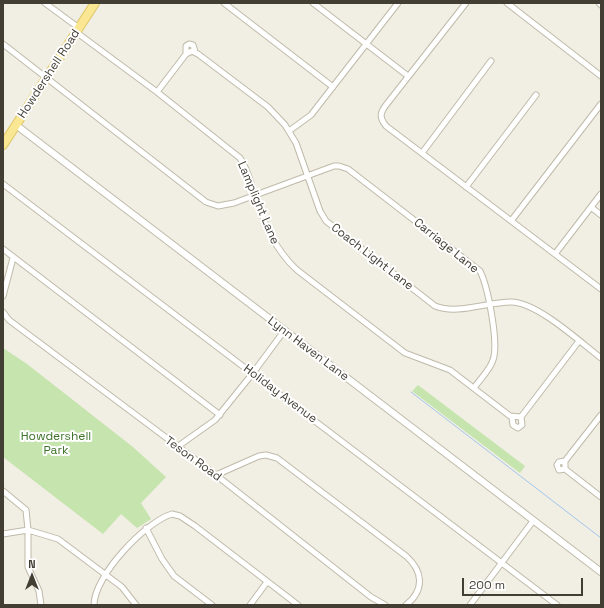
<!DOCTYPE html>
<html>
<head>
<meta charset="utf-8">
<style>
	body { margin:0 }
	#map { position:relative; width:604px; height:608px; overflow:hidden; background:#f1eee3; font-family:"Space Grotesk",sans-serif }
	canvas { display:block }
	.frame { position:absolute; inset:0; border:4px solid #423e34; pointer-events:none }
	.north { position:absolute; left:12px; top:556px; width:40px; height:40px; -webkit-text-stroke:3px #fff; paint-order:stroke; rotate:0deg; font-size:11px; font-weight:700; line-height:16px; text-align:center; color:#423e34 }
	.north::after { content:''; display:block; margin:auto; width:14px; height:18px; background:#423e34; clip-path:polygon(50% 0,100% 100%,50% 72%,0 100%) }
	.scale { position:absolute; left:462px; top:578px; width:121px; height:18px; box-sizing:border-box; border:2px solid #423e34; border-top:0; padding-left:5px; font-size:12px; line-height:14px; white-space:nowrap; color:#423e34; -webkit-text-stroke:3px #fff; paint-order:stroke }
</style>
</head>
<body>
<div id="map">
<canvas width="604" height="608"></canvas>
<div class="frame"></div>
<div class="north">N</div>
<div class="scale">200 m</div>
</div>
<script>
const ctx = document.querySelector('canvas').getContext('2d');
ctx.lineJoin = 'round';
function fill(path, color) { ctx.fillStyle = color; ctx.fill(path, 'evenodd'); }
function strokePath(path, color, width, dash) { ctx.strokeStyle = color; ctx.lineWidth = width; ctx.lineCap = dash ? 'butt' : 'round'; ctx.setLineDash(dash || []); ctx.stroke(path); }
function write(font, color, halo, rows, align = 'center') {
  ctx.font = font + ' "Space Grotesk",sans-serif'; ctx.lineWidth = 4; ctx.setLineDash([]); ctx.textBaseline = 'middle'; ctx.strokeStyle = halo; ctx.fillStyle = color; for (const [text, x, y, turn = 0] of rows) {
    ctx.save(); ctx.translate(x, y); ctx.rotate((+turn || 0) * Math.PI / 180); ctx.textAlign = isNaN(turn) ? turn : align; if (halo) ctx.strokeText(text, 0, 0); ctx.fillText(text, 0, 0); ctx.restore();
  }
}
fill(new Path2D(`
	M 3,348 L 27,364 L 133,447 L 166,477 L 141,503 L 151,519 L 137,528 L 121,514 L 103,534 L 3,457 Z
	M 418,385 L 525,466 L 520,473 L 412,391 Z`), '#c6e4ad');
strokePath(new Path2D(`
	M 411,392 L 601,538`), '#a1c6ec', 1);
const minor = new Path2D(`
	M 45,3 L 79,28
	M 224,3 L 333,87
	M 313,3 L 408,76
	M 466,3 L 386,105 C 380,113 379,117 386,126 L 601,289
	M 507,3 L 601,76
	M 599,3 L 601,5
	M 76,32 L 157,92 L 240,158 C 247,168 250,180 254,192 C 263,221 274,249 297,270 L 405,353 L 450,370 L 510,416 L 521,417
	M 3,44 L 206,202 L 218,206 L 234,203 L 334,166 L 339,166 L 348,169 L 480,271 C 488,287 499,343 493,360 C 490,370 480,379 474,388
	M 186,54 L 186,46 L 189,44 L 193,45 L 195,52
	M 157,92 L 186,54 L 192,51 L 198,54 L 268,107 L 285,125 L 296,143 L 320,211 L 326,221 L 435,306 C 458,315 486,302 511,302 C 537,302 580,342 601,358
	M 289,131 L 311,115 L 398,3
	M 422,153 L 491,61
	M 3,184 L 557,605
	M 466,187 L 536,95
	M 592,208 L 601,215
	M 511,221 L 601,104
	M 3,249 L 220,415
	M 555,254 L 601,194
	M 3,296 L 13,258
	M 3,312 L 9,320 L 216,475 L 371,597 L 385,605
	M 512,417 L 513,425 L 518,428 L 522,425 L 521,417
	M 521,417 L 579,341
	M 177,447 L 215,420 L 253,373 L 284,331
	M 565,461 L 559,462 L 557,465 L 559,470 L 565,469
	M 565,469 L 565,461 L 601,415
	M 565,469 L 601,497
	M 216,475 L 259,456 L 266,455 L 277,458 L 406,556 C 423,571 425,590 406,605
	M 3,491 L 26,510 L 28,530 L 28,567 L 39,591 L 41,605
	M 146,528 L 162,559 L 174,576 L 212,605
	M 3,534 L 28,530 L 58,539 L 122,587 L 136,605
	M 94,605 C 94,576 145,522 172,514 L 180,516 L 195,526 L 298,605
	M 250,605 L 267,582
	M 470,605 L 533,521`);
const tertiary = new Path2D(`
	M 16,125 L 601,572`);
const primary = new Path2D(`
	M 3,145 L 95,3`);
strokePath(minor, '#bfbaa9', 7);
strokePath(tertiary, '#bfbaa9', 8);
strokePath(primary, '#dec664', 10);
strokePath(minor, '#fff', 5);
strokePath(tertiary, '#fff', 6);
strokePath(primary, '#fae793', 8);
write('12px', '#423e34', '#fff', [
	["Howdershell Road",49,74,-57],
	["Lamplight Lane",258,203,67],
	["Carriage Lane",446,246,39],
	["Coach Light Lane",372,257,38],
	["Lynn Haven Lane",308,349,37],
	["Holiday Avenue",280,394,37],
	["Teson Road",193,459,36]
]);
write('12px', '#3e712a', '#fff', [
	["Howdershell",56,437],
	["Park",56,451]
]);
</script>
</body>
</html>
